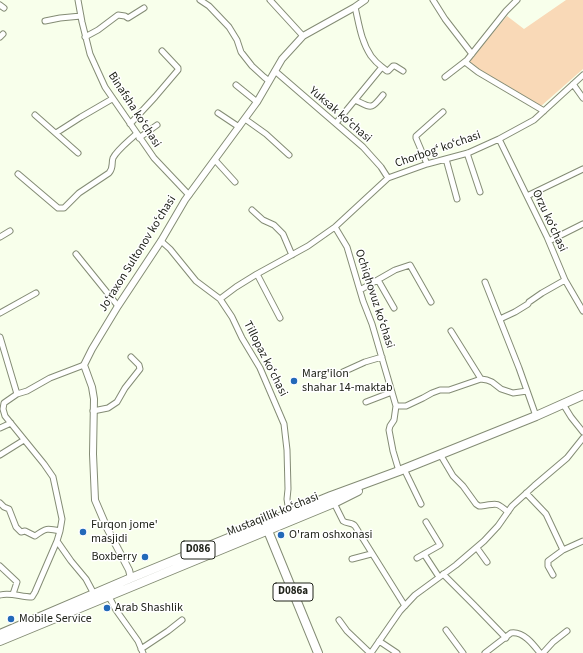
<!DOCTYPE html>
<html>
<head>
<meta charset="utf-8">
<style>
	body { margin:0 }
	canvas { display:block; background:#f8ffeb }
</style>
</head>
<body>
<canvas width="583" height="653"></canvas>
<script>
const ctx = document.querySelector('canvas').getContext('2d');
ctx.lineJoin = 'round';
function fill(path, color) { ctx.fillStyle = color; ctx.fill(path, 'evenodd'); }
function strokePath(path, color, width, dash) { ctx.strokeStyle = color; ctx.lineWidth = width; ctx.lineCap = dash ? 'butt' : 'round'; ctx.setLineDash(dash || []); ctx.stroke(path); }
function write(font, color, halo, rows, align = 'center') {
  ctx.font = font + ' "Source Sans 3",sans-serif'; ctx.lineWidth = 3; ctx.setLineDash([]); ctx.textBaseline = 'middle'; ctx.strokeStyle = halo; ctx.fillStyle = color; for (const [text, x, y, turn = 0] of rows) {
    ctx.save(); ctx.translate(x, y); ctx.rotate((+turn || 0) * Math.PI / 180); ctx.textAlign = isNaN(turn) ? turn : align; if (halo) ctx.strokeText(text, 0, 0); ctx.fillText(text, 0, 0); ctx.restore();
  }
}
fill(new Path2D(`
	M 566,0 L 583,0 L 583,69 L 540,107 L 509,90 L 467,63 L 507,16 L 524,29 Z`), '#f9d9b7');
const minor = new Path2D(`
	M 78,0 L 82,22 L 90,54 L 105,87 L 154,158 L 189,195
	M 200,0 L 209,6 L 229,27 L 237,40 L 241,52 L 252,66 L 264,77 L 269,81
	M 270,0 L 303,36
	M 433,0 L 445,19 L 472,54
	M 0,5 L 4,8
	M 45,21 L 60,18 L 81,16
	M 0,37 L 3,34
	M 85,37 L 98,30 L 118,15 L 125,16 L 128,18 L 144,8
	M 465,62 L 478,72 L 544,111
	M 382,67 L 387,71 L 388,71 L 393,66 L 395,66 L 403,71
	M 275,71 L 363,147 L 381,167 L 388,178
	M 445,77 L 467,60 L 506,11 L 517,0
	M 573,84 L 583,98
	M 236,85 L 257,102
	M 355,100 C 372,108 371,110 383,95
	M 218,113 L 239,127
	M 35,115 L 78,153
	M 245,119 L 266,134 L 289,155
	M 336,123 L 382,67 C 378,64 374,60 371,56 C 361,41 359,24 355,7
	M 130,124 L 155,97 L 178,70 L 178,68 L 162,51
	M 56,133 L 81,117 L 112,99
	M 139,138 L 157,125
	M 499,139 L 547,237 L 565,280 L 583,311
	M 467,153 L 480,192
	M 446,159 L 457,199
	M 215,160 L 235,182
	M 427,164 L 416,138 L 416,136 L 443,112
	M 18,174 L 58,208 L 64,208 L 79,193 L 109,173 C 114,167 111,164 113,158 C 117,150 130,140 136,134
	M 527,196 L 583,169
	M 252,210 L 263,220 L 274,225 L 283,234 L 292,255
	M 335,227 L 347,247 L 363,301 L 372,324 L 396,406 L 394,420 L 390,426 L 389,430 L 393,451 L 399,471
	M 0,237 L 10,231
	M 161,241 L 170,249 L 196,281 L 220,299 L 232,317 L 242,338 L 260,368 L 284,424 L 287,450 L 288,489 L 287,499 L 289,513
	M 549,241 L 583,224
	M 76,254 L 118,306
	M 257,274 L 280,318
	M 378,280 L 394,308
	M 485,282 L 519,368 L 536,416
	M 360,290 L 395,270 L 410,265 L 431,302
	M 220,299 L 236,287 L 257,274 L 308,246 L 335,227 L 388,178 L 427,164 L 468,153 L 499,139 L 534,120 L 583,75
	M 0,313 L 36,293
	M 500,319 L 515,312 L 528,304 L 529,302 L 542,293 L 565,280
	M 451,331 L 481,379
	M 0,337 L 17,394
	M 84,365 L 50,378 L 27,391 L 17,394 L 4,403 L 3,409 L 5,416 L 44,464 L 53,477 L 62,519 L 60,531 L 57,541 L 71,561 L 86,579 L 94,594
	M 343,372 L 365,362 L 382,357
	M 366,402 L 392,392
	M 563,404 L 571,417 L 583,432
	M 396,406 L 406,406 L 423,398 L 432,393 L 440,390 L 449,390 L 481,379 L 487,380 L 492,382 L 501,389 L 513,393 L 527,391
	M 93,411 L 108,408 L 117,402 L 125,388 L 140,369 L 139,365 L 131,357
	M 0,428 L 11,423
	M 440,454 L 453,476 L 463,486 L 476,504 L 479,506 L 481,506 C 497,504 495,501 508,512
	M 0,455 L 24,440
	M 404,469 L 421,504
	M 526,493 L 546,514 L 563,550 L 583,541
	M 333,501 L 343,521 C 347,524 352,522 355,526 L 405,606
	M 0,503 L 4,507 L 9,509 L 16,527 L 21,532 L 25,531 L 35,536 C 46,528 47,528 60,531
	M 477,548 L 487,562
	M 424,554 L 439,577
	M 417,558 L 440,545 L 426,522
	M 352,559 L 371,554
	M 0,566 L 17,582 L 13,594
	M 443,574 L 474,605 L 506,638
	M 553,575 L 548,566 L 548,561 L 563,550
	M 0,595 C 10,592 21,597 32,597 L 35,592 L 57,541
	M 108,595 L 116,610 L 138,641 L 143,653
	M 339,620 L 347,631 L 370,653
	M 446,630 L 463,653
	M 379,641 L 397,653
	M 141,649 L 168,631 L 182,620
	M 371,653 L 400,611 L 415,595 L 456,565 L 484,541 L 498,526 L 512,506 L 534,486 L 567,458 L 583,438
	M 485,653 L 511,633 C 523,631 533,644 540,653
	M 543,653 L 553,642 L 567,631`);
const tertiary = new Path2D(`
	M 131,578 L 129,570 L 107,528 L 95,500 L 93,454 L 94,399 L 92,387 L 84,365 L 92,349 L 118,306 L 161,241 L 185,200 L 257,102 L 282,59 L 303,36 L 355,7 L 365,0`);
const primary = new Path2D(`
	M 266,526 L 318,653
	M 0,634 L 131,578 L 331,496 L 399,471 L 536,416 L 583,395
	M 0,641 L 334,503 L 358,491`);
strokePath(minor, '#848c75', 7);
strokePath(tertiary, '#848c75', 8);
strokePath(primary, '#848c75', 10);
strokePath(minor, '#fff', 5);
strokePath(tertiary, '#fff', 6);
strokePath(primary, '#fff', 8);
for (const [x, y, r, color] of [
	[294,381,4,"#2369b9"],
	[83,532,4,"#2369b9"],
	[281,535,4,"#2369b9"],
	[145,557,4,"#2369b9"],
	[107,608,4,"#2369b9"],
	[11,619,4,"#2369b9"]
]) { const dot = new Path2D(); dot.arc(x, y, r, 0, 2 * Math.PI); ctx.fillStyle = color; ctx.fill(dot); strokePath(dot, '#fff', 1.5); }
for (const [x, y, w] of [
	[198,550,34],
	[293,592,40]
]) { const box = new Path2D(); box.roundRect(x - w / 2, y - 9, w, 18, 3); ctx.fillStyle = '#fff'; ctx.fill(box); strokePath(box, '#21241b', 1); }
write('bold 11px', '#21241b', null, [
	["D086",198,550],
	["D086a",293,592]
]);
write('12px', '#21241b', '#fff', [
	["Binafsha koʻchasi",134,110,57],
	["Yuksak koʻchasi",340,115,41],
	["Chorbogʻ koʻchasi",438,150,-19],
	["Orzu koʻchasi",549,221,65],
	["Joʻraxon Sultonov koʻchasi",138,254,-58],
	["Ochiqhovuz koʻchasi",374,299,72],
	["Tillopaz koʻchasi",265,359,63],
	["Mustaqillik koʻchasi",273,515,-22]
]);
write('12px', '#21241b', '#fff', [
	["Marg'ilon",302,374],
	["shahar 14-maktab",302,388],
	["Furqon jome'",91,525],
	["masjidi",91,539],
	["O'ram oshxonasi",289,535],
	["Boxberry",137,557,"right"],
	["Arab Shashlik",115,608],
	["Mobile Service",19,619]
], 'left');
</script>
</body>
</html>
